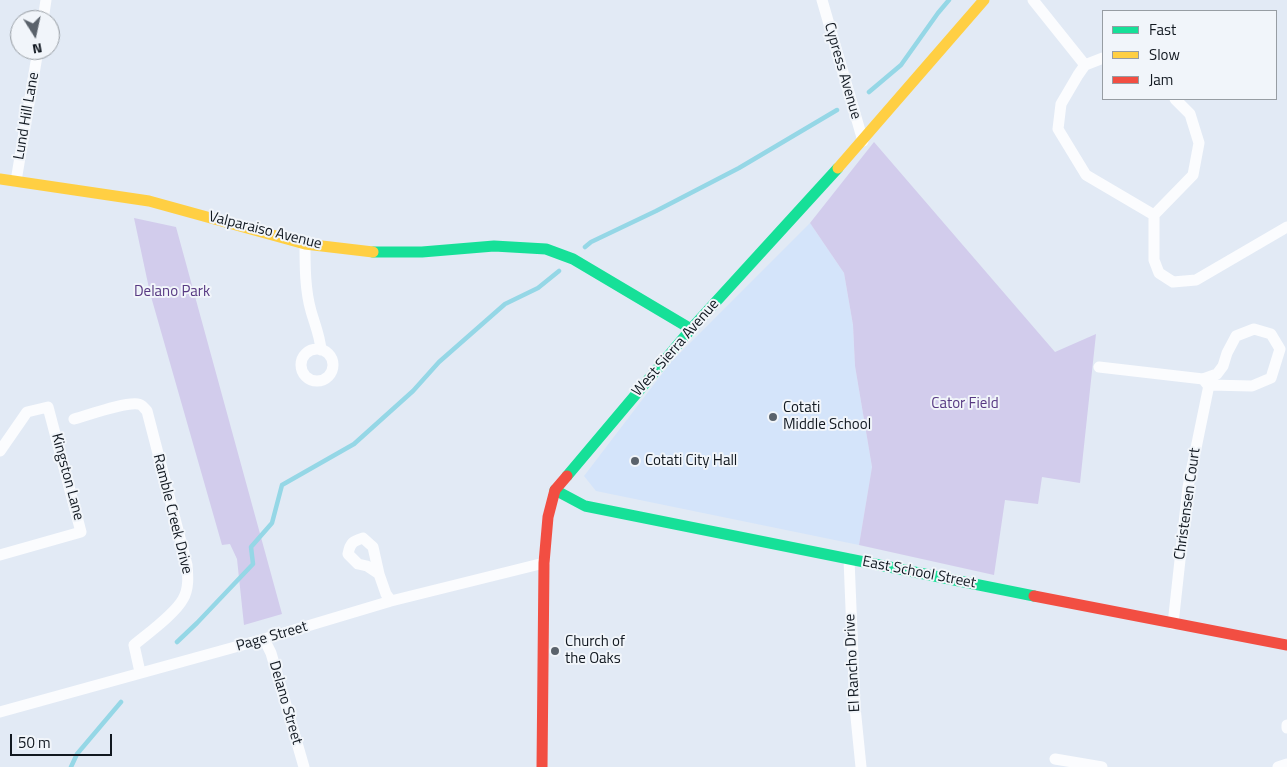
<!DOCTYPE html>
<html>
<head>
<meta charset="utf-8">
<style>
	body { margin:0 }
	#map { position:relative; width:1287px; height:767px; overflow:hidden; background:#e2eaf5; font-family:"Titillium Web",sans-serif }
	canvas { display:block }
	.legend { position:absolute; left:1102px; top:10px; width:175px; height:90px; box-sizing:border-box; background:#f1f5fa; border:1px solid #979da3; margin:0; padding:6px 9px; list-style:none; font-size:15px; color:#111820 }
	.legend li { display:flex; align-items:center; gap:10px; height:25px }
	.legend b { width:25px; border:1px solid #979da3 }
	.north { position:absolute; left:10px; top:10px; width:50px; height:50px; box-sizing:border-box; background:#f1f5fa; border:1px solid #979da3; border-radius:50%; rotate:170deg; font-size:14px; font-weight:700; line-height:20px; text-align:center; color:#111820 }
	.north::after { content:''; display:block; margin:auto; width:18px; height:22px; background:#5a626b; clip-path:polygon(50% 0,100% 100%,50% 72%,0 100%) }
	.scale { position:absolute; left:10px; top:734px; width:102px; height:22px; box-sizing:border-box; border:2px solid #111820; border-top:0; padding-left:6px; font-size:15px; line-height:18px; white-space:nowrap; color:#111820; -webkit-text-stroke:4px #f1f5fa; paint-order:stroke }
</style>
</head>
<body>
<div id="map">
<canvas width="1287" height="767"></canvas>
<ul class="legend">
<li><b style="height:6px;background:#16e098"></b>Fast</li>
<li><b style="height:6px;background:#ffcf43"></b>Slow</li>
<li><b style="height:6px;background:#f24e42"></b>Jam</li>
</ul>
<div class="north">N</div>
<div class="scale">50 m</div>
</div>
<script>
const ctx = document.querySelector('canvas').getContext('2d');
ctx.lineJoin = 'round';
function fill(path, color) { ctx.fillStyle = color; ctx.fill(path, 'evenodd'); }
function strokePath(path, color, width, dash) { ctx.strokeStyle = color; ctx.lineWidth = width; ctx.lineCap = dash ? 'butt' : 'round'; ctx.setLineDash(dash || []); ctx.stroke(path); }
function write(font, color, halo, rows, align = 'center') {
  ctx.font = font + ' "Titillium Web",sans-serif'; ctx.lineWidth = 4; ctx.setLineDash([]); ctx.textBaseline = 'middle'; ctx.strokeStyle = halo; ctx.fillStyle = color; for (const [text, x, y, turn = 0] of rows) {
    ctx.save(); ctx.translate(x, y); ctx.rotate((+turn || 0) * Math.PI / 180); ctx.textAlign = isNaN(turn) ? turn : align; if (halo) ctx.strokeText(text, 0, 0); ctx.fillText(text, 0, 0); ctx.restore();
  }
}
fill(new Path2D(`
	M 810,223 L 844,273 L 853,325 L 855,366 L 872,467 L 859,545 L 596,491 L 584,476 L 671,362 Z`), '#d4e4fa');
fill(new Path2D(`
	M 874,142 L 1055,352 L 1096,334 L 1080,483 L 1042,477 L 1038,504 L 1005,500 L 994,575 L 859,545 L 872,467 L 855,366 L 853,325 L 844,273 L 810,223 Z
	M 134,218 L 176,227 L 282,614 L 244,625 L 237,559 L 230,544 L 222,545 L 150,293 Z`), '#d2ccec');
strokePath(new Path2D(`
	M 869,92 L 901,65 L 938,13 L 949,0
	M 585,247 L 591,242 L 656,211 L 739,168 L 837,110
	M 177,642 L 197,623 L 253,564 L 251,547 L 272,523 L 282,485 L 354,444 L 413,391 L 439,362 L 505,304 L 538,288 L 559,271
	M 71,767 L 77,754 L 121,702`), '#95d7e6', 4.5);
strokePath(new Path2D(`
	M 822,0 L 863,141
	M 1033,0 L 1085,65
	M 43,20 L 46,0
	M 1103,58 L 1085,65 L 1078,75 L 1061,104 L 1058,129 L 1086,175 L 1154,215 L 1193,175 L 1199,143 L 1190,114 L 1175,99
	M 16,181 L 38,50
	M 1154,215 L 1154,260 L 1159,273 L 1173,282 L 1196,280 L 1287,227
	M 305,244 C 305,266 305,290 311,311 C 315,325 320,336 321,350
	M301 365a16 16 0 1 1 32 0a16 16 0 1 1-32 0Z
	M 1099,367 L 1203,379 L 1207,384
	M 74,419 C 89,415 124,402 138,404 C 142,404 144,408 147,411 L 187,565 C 188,576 189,589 183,599 C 175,614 147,634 134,645 L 140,672
	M 0,451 L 27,412 L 48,407 L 81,532 L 0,555
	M 849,559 L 855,707 L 861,767
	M 379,574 L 373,547 L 363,538 C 353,541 350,543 348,554 L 358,564 L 367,566 L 379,574 L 386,594 L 391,601
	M 1173,624 L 1188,487 L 1209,385 L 1252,386 L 1271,378 L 1280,349 L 1271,334 L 1254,329 L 1236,336 L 1227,353 L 1223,366 L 1217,374 L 1203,379
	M 264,639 L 271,653 L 304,767
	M 0,712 L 264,639 L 391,601 L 544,563
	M 1287,725 L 1287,728
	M 1055,759 L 1102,767
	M 1278,767 L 1287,764`), '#fbfcfe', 11);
strokePath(new Path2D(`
	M 373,252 L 422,252 L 494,246 L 546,249 L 573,259 L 691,329
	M 567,476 L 691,329 L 838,168
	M 555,490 L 585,506 L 1034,596`), '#16e098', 11);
strokePath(new Path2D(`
	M 838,168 L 984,0
	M 0,179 L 149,201 L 305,244 L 373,252`), '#ffcf43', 11);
strokePath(new Path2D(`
	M 1034,596 L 1287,645
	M 542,767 L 544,563 L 548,517 L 555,490 L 567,476`), '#f24e42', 11);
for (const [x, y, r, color] of [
	[773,417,5,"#5a626b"],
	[635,461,5,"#5a626b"],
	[555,651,5,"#5a626b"]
]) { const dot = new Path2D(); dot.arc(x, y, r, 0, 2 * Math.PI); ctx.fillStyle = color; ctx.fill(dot); strokePath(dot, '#f1f5fa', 2); }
write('15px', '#111820', '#f1f5fa', [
	["Cypress Avenue",842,71,74],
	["Lund Hill Lane",27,116,-80],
	["Valparaiso Avenue",265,231,14],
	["West Sierra Avenue",676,348,-49],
	["Kingston Lane",67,477,75],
	["Christensen Court",1188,504,-82],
	["Ramble Creek Drive",172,514,76],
	["East School Street",919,573,11],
	["Page Street",272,637,-16],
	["El Rancho Drive",853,663,-93],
	["Delano Street",285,703,74]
]);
write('15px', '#573982', '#f1f5fa', [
	["Delano Park",172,292],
	["Cator Field",965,404]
]);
write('15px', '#111820', '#f1f5fa', [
	["Cotati",783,408],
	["Middle School",783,425],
	["Cotati City Hall",645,461],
	["Church of",565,642],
	["the Oaks",565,659]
], 'left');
</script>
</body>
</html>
